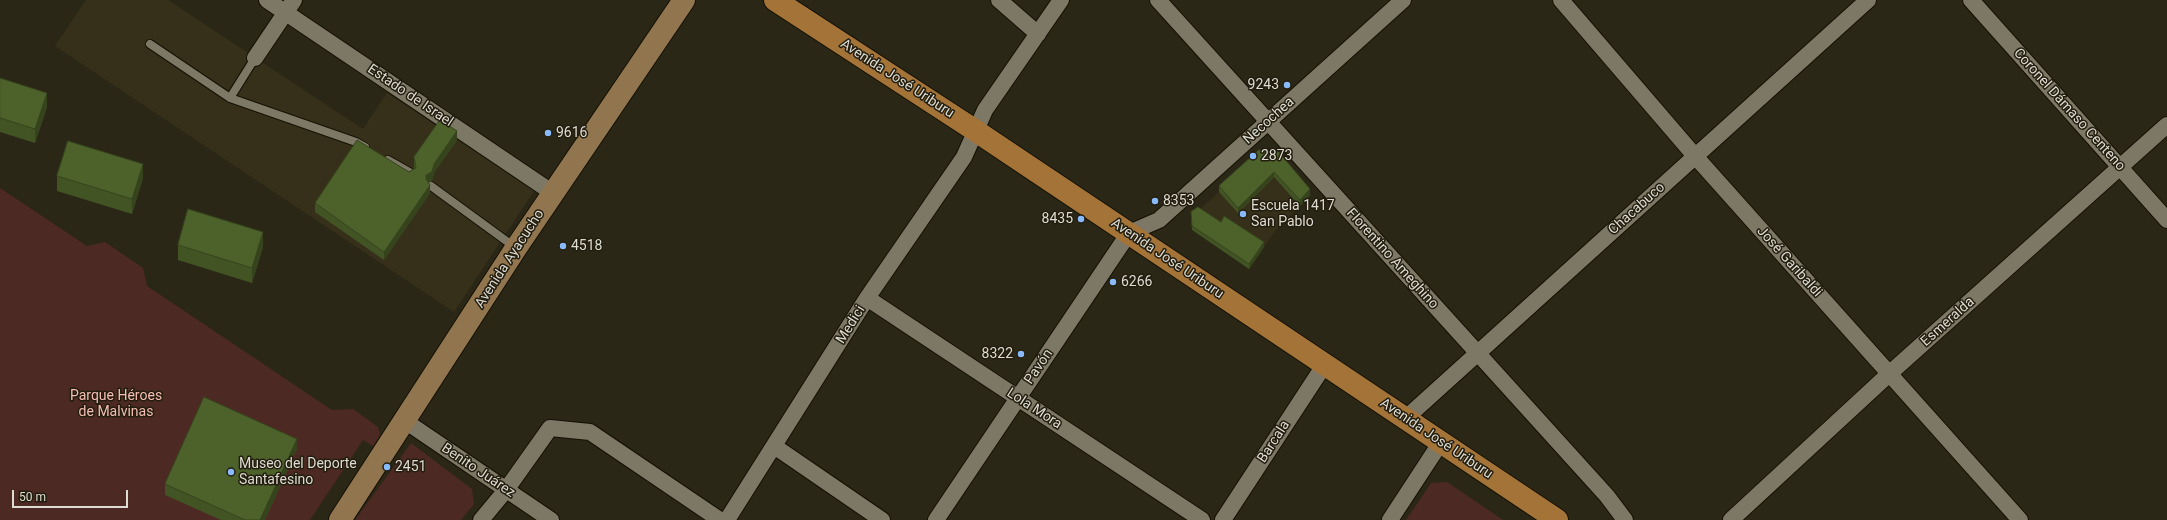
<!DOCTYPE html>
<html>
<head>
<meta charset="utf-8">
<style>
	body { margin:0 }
	#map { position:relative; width:2167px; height:520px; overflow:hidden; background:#2b2717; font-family:Roboto,sans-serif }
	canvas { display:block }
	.scale { position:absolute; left:12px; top:490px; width:116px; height:18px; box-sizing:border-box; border:2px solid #dedcd2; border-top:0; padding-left:5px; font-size:12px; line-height:14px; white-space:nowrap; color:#dedcd2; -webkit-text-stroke:3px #221d0e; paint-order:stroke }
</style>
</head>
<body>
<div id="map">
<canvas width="2167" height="520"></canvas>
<div class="scale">50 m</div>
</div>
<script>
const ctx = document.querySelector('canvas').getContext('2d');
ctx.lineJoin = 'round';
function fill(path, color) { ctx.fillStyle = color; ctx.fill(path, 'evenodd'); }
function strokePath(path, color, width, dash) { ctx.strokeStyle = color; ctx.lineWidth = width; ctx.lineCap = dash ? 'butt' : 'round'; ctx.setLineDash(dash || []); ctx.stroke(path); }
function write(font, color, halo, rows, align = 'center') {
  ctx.font = font + ' Roboto,sans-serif'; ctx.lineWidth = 3; ctx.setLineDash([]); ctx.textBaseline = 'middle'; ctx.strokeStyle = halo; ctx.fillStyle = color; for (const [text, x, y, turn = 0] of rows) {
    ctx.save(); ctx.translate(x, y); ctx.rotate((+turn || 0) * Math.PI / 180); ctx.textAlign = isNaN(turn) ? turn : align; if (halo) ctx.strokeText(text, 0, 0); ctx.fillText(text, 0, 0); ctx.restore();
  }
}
fill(new Path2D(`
	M 86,0 L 168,0 L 363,129 L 387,93 L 534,191 L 454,312 L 55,46 Z
	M 1278,157 L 1310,195 L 1275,231 L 1249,269 L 1198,211 L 1219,192 Z`), '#36301a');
fill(new Path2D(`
	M 0,188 L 87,246 L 105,242 L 143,268 L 147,286 L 332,410 L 353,409 L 378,427 L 380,435 L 373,446 L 363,440 L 310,520 L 0,520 Z
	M 411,443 L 472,489 L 474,504 L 461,520 L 355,520 Z
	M 1447,482 L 1503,520 L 1406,520 L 1431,483 Z`), '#4d2923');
const lane = new Path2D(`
	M 150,44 L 230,98 L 356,142 L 365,147
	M 230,98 L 255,58
	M 388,160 L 411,173
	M 431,186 L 516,248`);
const street = new Path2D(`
	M 267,0 L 553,193
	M 999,0 L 1038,34
	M 1158,0 L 1607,496 L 1625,520
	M 1561,0 L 1695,156 L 2020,520
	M 1971,0 L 2167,220
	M 255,58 L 294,0
	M 867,298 L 1202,520
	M 1406,418 L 1868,0
	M 405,421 L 551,520
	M 774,446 L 882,520
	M 481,520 L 506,490 L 550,428 L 590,432 L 720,520
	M 727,520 L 867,298 L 964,157 L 985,110 L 1061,0
	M 936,520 L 1129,233 L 1159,220 L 1403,0
	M 1223,520 L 1325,364
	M 1390,520 L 1441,442
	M 1731,520 L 1889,374 L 2167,125`);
const secondary = new Path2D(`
	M 340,520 L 516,248 L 684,0`);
const primary = new Path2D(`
	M 775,0 L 976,131 L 1557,520`);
strokePath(lane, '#141003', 10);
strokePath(street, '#141003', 18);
strokePath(secondary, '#141003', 24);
strokePath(primary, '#141003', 24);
strokePath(lane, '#7d7766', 8);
strokePath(street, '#7d7766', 16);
strokePath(secondary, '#90754f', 22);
strokePath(primary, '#a37338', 22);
fill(new Path2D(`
	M 0,78 L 47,107 L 35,143 L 0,132 Z
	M 457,140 L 434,173 L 432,181 L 428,183 L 430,193 L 384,260 L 315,212 L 315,203 L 409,172 L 414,168 L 414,157 Z
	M 1259,150 L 1310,195 L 1300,206 L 1274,177 L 1238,213 L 1219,192 L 1219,186 Z
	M 57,176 L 143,178 L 132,214 L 57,191 Z
	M 1191,212 L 1221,222 L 1264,247 L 1249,269 L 1192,230 Z
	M 178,245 L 263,247 L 252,283 L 178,260 Z
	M 297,449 L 265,520 L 221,520 L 165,495 L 165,484 Z`), '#425324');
fill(new Path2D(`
	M 47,93 L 47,107 L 35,143 L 35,129 Z
	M 457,131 L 457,140 L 434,173 L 432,181 L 426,183 L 426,175 L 434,164 Z
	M 143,164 L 143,178 L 132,214 L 132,199 Z
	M 1274,172 L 1274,177 L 1238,213 L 1238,208 Z
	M 430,185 L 430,193 L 384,260 L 384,252 Z
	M 1310,189 L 1310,195 L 1300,206 L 1300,200 Z
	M 263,232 L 263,247 L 252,283 L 252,268 Z
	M 1264,242 L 1264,247 L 1249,269 L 1249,264 Z
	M 297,439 L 297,449 L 265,520 L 260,520 Z`), '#36441d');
const building = new Path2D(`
	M 0,78 L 47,93 L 35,129 L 0,118 Z
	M 440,120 L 457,131 L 434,164 L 432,172 L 426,175 L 426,179 L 430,185 L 384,252 L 315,203 L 357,140 L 409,172 L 416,168 L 414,157 Z
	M 68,141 L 143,164 L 132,199 L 57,176 Z
	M 1259,150 L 1278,151 L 1310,189 L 1300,200 L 1274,172 L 1238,208 L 1219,186 Z
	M 1198,207 L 1221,222 L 1224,216 L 1264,242 L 1249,264 L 1192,226 L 1191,212 Z
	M 188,209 L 263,232 L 252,268 L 178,245 Z
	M 204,397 L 297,439 L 260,520 L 245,520 L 165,484 Z`);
fill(building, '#4d612a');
strokePath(building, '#36441d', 1);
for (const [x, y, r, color] of [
	[1287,85,4,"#88bafc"],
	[548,133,4,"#88bafc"],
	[1253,156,4,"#88bafc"],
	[1155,201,4,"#88bafc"],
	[1243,214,4,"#88bafc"],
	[1081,219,4,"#88bafc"],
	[563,246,4,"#88bafc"],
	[1113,282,4,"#88bafc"],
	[1021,354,4,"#88bafc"],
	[387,467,4,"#88bafc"],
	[231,472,4,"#88bafc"]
]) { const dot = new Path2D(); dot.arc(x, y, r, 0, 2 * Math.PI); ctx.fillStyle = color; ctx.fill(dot); strokePath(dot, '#221d0e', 1.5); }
write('14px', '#dedcd2', '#221d0e', [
	["Avenida José Uriburu",897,79,33],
	["Estado de Israel",410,96,34],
	["Coronel Dámaso Centeno",2069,110,48],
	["Necochea",1269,121,-42],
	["Chacabuco",1637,209,-42],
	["Avenida Ayacucho",510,259,-57],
	["Avenida José Uriburu",1167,259,34],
	["Florentino Ameghino",1392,259,48],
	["José Garibaldi",1789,262,48],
	["Esmeralda",1948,322,-42],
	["Medici",851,325,-58],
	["Pavón",1039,367,-56],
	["Lola Mora",1034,409,33],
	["Avenida José Uriburu",1436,439,34],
	["Barcala",1274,442,-57],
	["Benito Juárez",478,471,34]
]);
write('14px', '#dedcd2', '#221d0e', [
	["9243",1279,85,"right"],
	["9616",556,133],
	["2873",1261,156],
	["8353",1163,201],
	["Escuela 1417",1251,206],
	["San Pablo",1251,222],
	["8435",1073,219,"right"],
	["4518",571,246],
	["6266",1121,282],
	["8322",1013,354,"right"],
	["Museo del Deporte",239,464],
	["Santafesino",239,480],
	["2451",395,467]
], 'left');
write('14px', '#f6bdb3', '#221d0e', [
	["Parque Héroes",116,396],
	["de Malvinas",116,412]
]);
</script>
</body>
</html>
